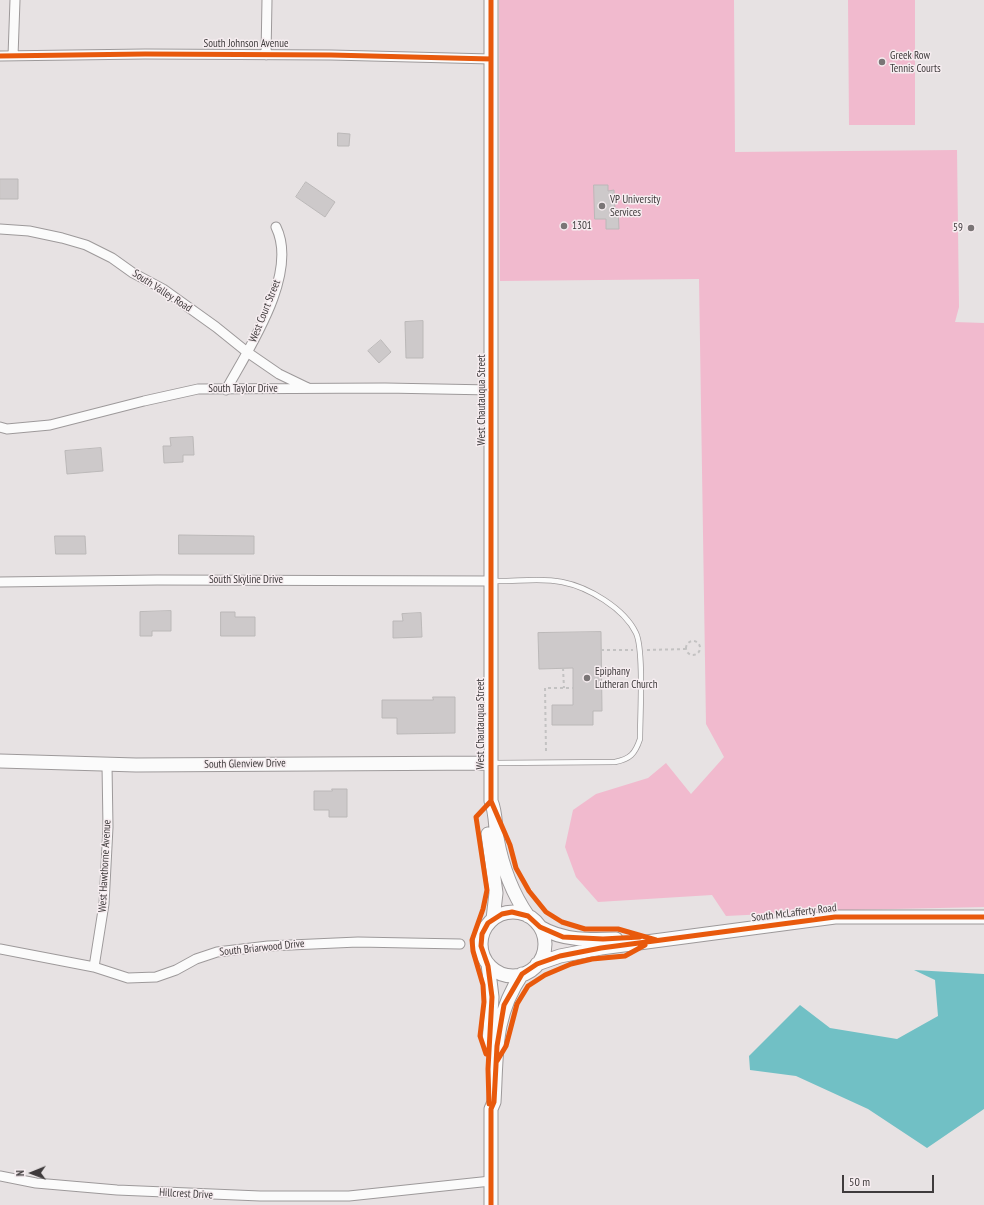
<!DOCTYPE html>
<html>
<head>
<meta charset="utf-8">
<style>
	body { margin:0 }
	#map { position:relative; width:984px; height:1205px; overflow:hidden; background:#e7e2e3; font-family:"PT Sans Narrow",sans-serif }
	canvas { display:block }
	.north { position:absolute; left:12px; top:1153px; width:40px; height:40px; -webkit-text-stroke:3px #f6edf0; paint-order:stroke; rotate:269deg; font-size:11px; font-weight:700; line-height:16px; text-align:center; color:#3f3b3c }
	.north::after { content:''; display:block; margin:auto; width:14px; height:18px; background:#3f3b3c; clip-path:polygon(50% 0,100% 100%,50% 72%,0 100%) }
	.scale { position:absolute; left:842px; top:1175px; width:92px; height:18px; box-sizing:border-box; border:2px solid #3f3b3c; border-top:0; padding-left:5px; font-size:12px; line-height:14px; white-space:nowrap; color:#3f3b3c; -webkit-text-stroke:3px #f6edf0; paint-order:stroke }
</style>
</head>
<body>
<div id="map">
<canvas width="984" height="1205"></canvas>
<div class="north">N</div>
<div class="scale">50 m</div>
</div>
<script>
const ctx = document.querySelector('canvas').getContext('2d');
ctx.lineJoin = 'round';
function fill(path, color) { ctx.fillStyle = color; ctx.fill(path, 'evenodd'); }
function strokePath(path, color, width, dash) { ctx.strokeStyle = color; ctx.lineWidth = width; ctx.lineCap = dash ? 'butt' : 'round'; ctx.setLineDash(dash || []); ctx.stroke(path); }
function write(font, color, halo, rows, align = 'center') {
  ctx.font = font + ' "PT Sans Narrow",sans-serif'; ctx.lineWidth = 3; ctx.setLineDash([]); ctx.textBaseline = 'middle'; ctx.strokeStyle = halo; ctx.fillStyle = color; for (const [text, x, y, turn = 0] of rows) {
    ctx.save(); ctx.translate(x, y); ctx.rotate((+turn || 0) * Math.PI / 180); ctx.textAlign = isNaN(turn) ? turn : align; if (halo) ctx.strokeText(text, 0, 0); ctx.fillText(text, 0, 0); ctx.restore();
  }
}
fill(new Path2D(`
	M 499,0 L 734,0 L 735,152 L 957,150 L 959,307 L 955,322 L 984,323 L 984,907 L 848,910 L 726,916 L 712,895 L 598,902 L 576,877 L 565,847 L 573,810 L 596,794 L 648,778 L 666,763 L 691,794 L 724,757 L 706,724 L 699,279 L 500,281 Z
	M 848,0 L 915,0 L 915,125 L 849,125 Z`), '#f1bace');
fill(new Path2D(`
	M 914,970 L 984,974 L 984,1109 L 927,1148 L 868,1109 L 796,1076 L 750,1070 L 749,1056 L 800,1005 L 830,1028 L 897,1039 L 938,1016 L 935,980 Z`), '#71c0c5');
const building = new Path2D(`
	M 338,133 L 350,134 L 349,146 L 338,146 Z
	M 0,179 L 18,179 L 18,199 L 0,199 Z
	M 306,182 L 335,202 L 325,217 L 296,197 Z
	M 594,185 L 608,185 L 608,191 L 614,190 L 615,209 L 618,209 L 619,229 L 606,229 L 606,219 L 595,219 Z
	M 423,321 L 423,358 L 406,358 L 405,322 Z
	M 381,340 L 391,352 L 379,363 L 368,351 Z
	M 193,437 L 194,455 L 183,455 L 183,462 L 164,463 L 163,446 L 171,446 L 170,438 Z
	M 101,448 L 103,471 L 67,474 L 65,451 Z
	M 179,535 L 254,536 L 254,554 L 179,554 Z
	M 55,536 L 85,536 L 86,554 L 56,554 Z
	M 171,611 L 171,631 L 152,631 L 152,636 L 140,636 L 140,612 Z
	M 221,612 L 235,612 L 235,617 L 255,617 L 255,636 L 221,636 Z
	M 421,613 L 422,637 L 393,638 L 393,621 L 403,621 L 402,614 Z
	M 601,632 L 602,711 L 593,711 L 593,725 L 552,725 L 552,705 L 573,705 L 573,668 L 539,669 L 538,633 Z
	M 433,697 L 455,697 L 455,733 L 397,734 L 397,718 L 382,718 L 382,700 L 433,700 Z
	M 332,789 L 347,789 L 347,817 L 329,817 L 329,810 L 314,810 L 314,791 L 332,791 Z`);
fill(building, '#cdc9ca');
strokePath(building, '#bbb8b8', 1);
const lane = new Path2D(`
	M 492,581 C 515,582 540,577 562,582 C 588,587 624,608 636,633 C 644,650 640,717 640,739 C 635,754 630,759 615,762 L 493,763`);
const street = new Path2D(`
	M 266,55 L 267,0
	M 0,56 L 145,54 L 331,55 L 491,59
	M 13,56 L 15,0
	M 0,229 L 29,231 L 62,238 L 86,245 L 112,258 L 133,273 L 163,289 L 216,327 L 247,352 L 279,374 L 308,388
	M 226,390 C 249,348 299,274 276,227
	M 0,427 L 7,429 L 50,425 L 144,401 L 198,389 L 385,388 L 492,390
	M 0,582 L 157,580 L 492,581
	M 0,949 L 94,967 L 128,978 L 156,977 L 176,970 L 196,959 L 217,952 L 268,946 L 358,942 L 460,944
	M 94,967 L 104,904 L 108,827 L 107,765
	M 0,1176 L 36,1183 L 117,1190 L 260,1196 L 349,1196 L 491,1181`);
const secondary = new Path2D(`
	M 491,0 L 491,801 C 496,812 495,825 497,838 C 502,865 512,893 528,916
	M 0,761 L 136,765 L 491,763
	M 488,834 L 496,893 L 493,919
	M481 944a32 32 0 1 1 64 0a32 32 0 1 1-64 0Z
	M 540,927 C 563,941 590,940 616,939
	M 488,964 L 492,997 L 489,1044
	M 537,964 L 560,956 L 601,948 L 835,917 L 984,917
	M 491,1205 L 491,1109 L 494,1102 C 497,1053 493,1017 522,974`);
strokePath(lane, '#9d999a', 6);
strokePath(street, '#9d999a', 11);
strokePath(secondary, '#9d999a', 15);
strokePath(new Path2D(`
	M686 648a7 7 0 1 1 14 0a7 7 0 1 1-14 0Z
	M 601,650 L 633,650
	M 647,650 L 686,649
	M 563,668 L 564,688
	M 546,751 L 545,688 L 573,688`), '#c3c2c2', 2, [3, 3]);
strokePath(lane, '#fbfbfb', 4.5);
strokePath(street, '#fbfbfb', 9);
strokePath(secondary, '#fbfbfb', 13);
strokePath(new Path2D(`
	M 491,0 L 491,801 L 510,845 L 516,868 L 529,891 L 546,912 L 562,922 L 585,929 L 618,929 L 656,940
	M 0,56 L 145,54 L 331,55 L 491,59
	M 486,1054 L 480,1036 L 484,1002 L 483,985 L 473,951 L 472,940 L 483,909 L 487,890 L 476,817 L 491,801
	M 497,1061 L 506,1046 L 517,1004 L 528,986 L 545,975 L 571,964 L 592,959 L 625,956 L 645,945
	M 489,1104 L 488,1069 L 492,997 L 488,966 L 481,946 L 482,934 L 488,923 L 502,914 L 512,912 L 528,916 L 540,927 L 563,937 L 603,939 L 640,937
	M 491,1205 L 491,1109 L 494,1102 L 497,1046 L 504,1005 L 522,974 L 537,964 L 560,956 L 601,948 L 835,917 L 984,917`), '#e8590c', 5);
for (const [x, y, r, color] of [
	[882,62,4,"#7a7576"],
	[602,206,4,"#7a7576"],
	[564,226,4,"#7a7576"],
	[971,228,4,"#7a7576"],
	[587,678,4,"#7a7576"]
]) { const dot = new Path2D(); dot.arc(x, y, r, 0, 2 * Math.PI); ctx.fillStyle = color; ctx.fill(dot); strokePath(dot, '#f6edf0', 1.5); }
write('11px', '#3f3b3c', '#f6edf0', [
	["South Johnson Avenue",246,44],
	["South Valley Road",162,291,33],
	["West Court Street",265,311,-68],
	["South Taylor Drive",243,389],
	["West Chautauqua Street",482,400,-90],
	["South Skyline Drive",246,580],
	["West Chautauqua Street",481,724,-90],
	["South Glenview Drive",245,764,-1],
	["West Hawthorne Avenue",105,866,-87],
	["South McLafferty Road",794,913,-7],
	["South Briarwood Drive",262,948,-6],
	["Hillcrest Drive",186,1194,3]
]);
write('11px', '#3f3b3c', '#f6edf0', [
	["Greek Row",890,56],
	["Tennis Courts",890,69],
	["VP University",610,200],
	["Services",610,213],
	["1301",572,226],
	["59",963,228,"right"],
	["Epiphany",595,672],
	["Lutheran Church",595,685]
], 'left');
</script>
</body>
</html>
